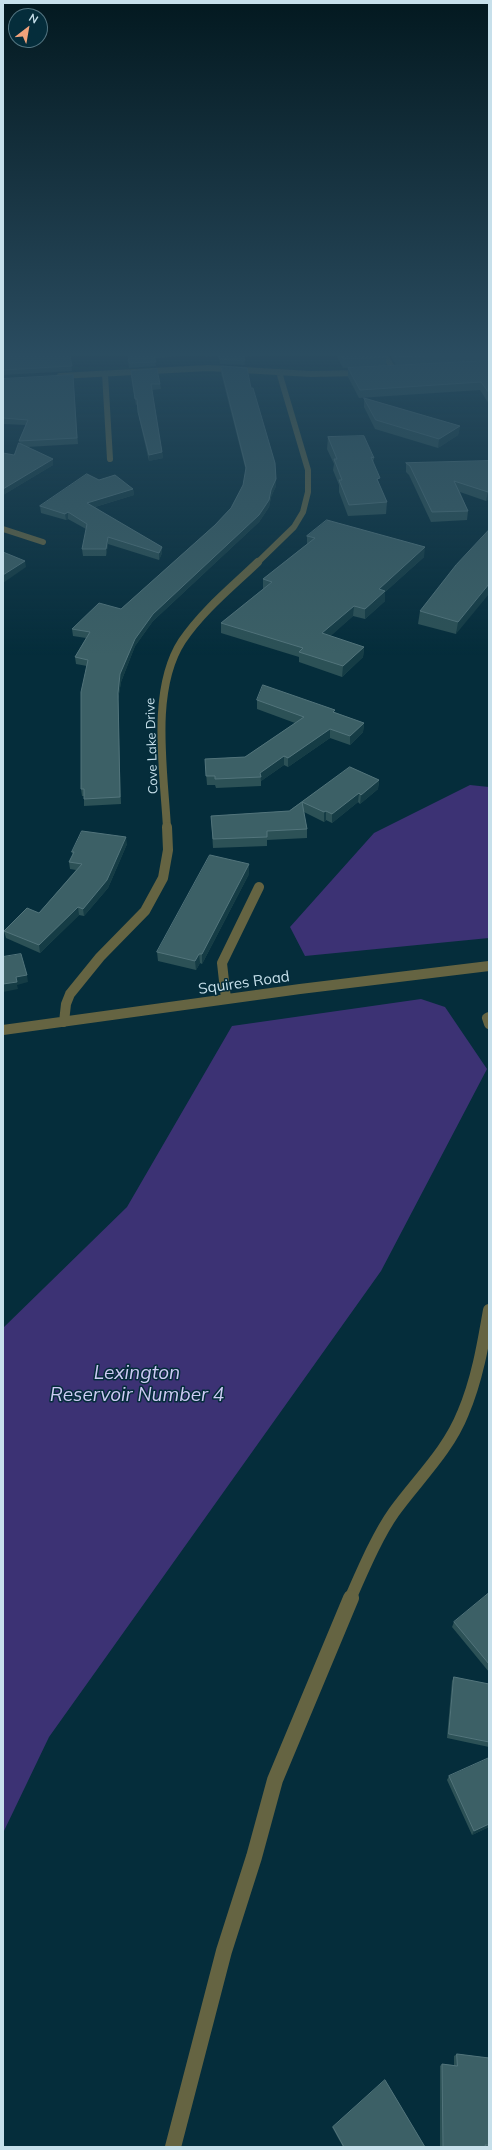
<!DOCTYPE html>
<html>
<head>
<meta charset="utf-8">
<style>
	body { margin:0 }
	#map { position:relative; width:492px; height:2150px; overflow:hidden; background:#052d3b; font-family:Mulish,sans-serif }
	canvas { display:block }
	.frame { position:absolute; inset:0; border:4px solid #c7e0eb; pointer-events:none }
	.north { position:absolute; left:8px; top:8px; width:40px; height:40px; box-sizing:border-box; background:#052d3b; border:1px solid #537581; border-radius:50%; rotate:31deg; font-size:11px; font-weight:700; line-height:16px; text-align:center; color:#c7e0eb }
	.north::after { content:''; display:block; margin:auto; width:14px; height:18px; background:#f1a27b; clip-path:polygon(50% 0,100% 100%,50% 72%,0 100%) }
</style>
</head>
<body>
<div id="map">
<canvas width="492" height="2150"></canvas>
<div class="frame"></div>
<div class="north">N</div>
</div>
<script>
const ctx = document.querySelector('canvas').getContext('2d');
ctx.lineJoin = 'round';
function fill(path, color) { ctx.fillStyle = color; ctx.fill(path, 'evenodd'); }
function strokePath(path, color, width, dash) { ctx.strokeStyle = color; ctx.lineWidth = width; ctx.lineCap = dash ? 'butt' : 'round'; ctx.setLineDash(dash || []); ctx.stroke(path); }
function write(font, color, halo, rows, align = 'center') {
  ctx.font = font + ' Mulish,sans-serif'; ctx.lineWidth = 3; ctx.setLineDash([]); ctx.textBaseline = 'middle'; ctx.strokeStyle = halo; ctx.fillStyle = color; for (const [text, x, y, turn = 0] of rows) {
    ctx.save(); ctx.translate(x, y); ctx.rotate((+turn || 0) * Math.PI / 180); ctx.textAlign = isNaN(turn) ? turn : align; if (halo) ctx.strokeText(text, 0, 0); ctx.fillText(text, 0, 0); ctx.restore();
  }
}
fill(new Path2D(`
	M 470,785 L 489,787 L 489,938 L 305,956 L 290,927 L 374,833 Z
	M 421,999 L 445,1007 L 487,1069 L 381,1271 L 49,1737 L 3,1833 L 3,1328 L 127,1207 L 232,1026 Z`), '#3c3274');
strokePath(new Path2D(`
	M 385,355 L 394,371
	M 105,374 L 110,459
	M 60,376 L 208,368 L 311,374 L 361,373
	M 3,529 L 43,542
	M 257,563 L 294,527 L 303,512 L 308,492 L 308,470 L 279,372`), '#656442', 6);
strokePath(new Path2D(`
	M 167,828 C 164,771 150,690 182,641 C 203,610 232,587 258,562`), '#656442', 8);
strokePath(new Path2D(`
	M 226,999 L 222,963 L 259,887
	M 489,1017 L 487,1018 L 489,1024
	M 64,1022 L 66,1004 L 70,994 L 100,957 L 145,911 L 163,878 L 168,850 L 167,827
	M 3,1030 L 300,989 L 489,966`), '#656442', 10);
strokePath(new Path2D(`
	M 350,1599 C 362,1572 377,1536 394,1512 C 417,1480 448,1451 463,1413 C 477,1380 483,1345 489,1310`), '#656442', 12);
strokePath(new Path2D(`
	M 173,2147 L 224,1951 L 254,1857 L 275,1780 L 351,1598`), '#656442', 16);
fill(new Path2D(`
	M 3,355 L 70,355 L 72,371 L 3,375 Z
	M 130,355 L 200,355 L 155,358 L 156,366 L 129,368 L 128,356 Z
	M 206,355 L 264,355 L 264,356 L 244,357 L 245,365 L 220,364 L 219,356 L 206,357 Z
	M 336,355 L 385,355 L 386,357 L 386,366 L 343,368 Z
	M 390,355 L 489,355 L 489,361 L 396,365 Z
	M 489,361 L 489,404 L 480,390 L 359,398 L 348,377 L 348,368 Z
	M 221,366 L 251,388 L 276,479 L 276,486 L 271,497 L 269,507 L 259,522 L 153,621 L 135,646 L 121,682 L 118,700 L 121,804 L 84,806 L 84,796 L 82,796 L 81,789 L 87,666 L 76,664 L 75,657 L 86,638 L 73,636 L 72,629 L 121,609 L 215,525 L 231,508 L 243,485 L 246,471 L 221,373 Z
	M 131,371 L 160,384 L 161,389 L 152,390 L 163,458 L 149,461 L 139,418 L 138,404 L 136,405 L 131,377 Z
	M 73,375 L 78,444 L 27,447 L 53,465 L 3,495 L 3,453 L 14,455 L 20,443 L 19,441 L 26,425 L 3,424 L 3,379 Z
	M 364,398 L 460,426 L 458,435 L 438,448 L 375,429 L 364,407 Z
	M 328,437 L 374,458 L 373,464 L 379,484 L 387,502 L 386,514 L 348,516 L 339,492 L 339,485 L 333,470 L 334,464 L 327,449 Z
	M 489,461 L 489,499 L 486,501 L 460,492 L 468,511 L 467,520 L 431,522 L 409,475 L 406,472 L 406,463 Z
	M 99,480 L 133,489 L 134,495 L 95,507 L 162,553 L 159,560 L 108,544 L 106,556 L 83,556 L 82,549 L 86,529 L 68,519 L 66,520 L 41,513 L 40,506 Z
	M 489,530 L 456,634 L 418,624 L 420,611 Z
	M 307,536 L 424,557 L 385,592 L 385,601 L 365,619 L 353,616 L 330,636 L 364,647 L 363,657 L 342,677 L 299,662 L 299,657 L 221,633 L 221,623 L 263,589 L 263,579 L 307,544 Z
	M 257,700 L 335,710 L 334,712 L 364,723 L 363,732 L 350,745 L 330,738 L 288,767 L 284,765 L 261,781 L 261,786 L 216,788 L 215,785 L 207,785 L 205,759 L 245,757 L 295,723 L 257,709 Z
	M 350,767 L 379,780 L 378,789 L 360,804 L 358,802 L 332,823 L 326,820 L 324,822 L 304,812 L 307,829 L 307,838 L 267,840 L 267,846 L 213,848 L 211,816 L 289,811 Z
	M 127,844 L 108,888 L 84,916 L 79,915 L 40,953 L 6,938 L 4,931 L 39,913 L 76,870 L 70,869 L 69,862 L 73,855 L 72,852 Z
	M 249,874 L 202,964 L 200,963 L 196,970 L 158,961 L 157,952 Z
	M 489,1593 L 489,1672 L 452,1627 L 454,1622 Z
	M 454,1677 L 489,1684 L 489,1747 L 447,1738 L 452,1681 Z
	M 449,1776 L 489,1827 L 472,1835 L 447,1780 Z
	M 457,2054 L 489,2058 L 489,2146 L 486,2146 L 486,2147 L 440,2147 L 440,2066 L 442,2064 L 454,2065 L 454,2056 Z
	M 385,2080 L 425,2147 L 343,2147 L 332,2127 Z`), '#2c5156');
fill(new Path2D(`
	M 460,426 L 458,435 L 438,448 L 439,439 Z
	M 162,452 L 163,458 L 149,461 L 149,455 Z
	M 53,459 L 53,465 L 3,495 L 3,489 Z
	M 276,479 L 276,486 L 271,497 L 269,507 L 259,522 L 153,621 L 135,646 L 121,682 L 118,700 L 121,804 L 118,693 L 120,674 L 135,639 L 153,614 L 271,490 Z
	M 133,489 L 134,495 L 88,509 L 87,503 Z
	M 489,491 L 489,499 L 486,501 L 488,492 Z
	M 68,512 L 68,519 L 66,520 L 65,514 Z
	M 108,537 L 108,544 L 106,556 L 106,549 Z
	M 162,547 L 162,553 L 159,560 L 159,553 Z
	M 425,547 L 424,557 L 385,592 L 385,601 L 365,619 L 365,609 L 379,589 Z
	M 25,561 L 26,567 L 3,583 L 3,575 Z
	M 489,584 L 489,594 L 456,634 L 458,622 Z
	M 354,606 L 353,616 L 322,644 L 322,633 Z
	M 364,647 L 363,657 L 342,677 L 343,666 Z
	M 364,723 L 363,732 L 350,745 L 350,736 Z
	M 330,729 L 330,738 L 288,767 L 288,758 Z
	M 284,756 L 284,765 L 261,781 L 260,773 Z
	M 379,780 L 378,789 L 360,804 L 361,795 Z
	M 359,793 L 358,802 L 332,823 L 332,814 Z
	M 326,811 L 326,820 L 324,822 L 324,812 Z
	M 126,837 L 127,844 L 108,888 L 84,916 L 83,909 Z
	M 249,864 L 249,874 L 202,964 L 202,954 Z
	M 78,907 L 79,915 L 40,953 L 39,945 Z
	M 199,954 L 200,963 L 196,970 L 195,961 Z
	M 27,975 L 28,982 L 17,985 L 18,989 L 3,992 L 3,984 L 16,977 Z
	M 489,1824 L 489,1827 L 472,1835 L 474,1831 Z`), '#153c45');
const building = new Path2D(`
	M 3,355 L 70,355 L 72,366 L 3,370 Z
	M 130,355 L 154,355 L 156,362 L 129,363 L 128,356 Z
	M 219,355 L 244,355 L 245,361 L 220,359 Z
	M 341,355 L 385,355 L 386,357 L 344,359 Z
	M 395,355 L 438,355 L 397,357 Z
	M 489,361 L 489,393 L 481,382 L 360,390 L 348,368 Z
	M 221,366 L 247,368 L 251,388 L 253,388 L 275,463 L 276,479 L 271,490 L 269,500 L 259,515 L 153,614 L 135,639 L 120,674 L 118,693 L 120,797 L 84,799 L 84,789 L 81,789 L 81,692 L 88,660 L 75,657 L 90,632 L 72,629 L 99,603 L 121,609 L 215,525 L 231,508 L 243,485 L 246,468 Z
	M 157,369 L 160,384 L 151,384 L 162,452 L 149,455 L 138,412 L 137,399 L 135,399 L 131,371 Z
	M 73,375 L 77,438 L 19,441 L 28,420 L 3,418 L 3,379 Z
	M 364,398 L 460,426 L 439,439 L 376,420 Z
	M 364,436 L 374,458 L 371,457 L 380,478 L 377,479 L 387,502 L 349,505 L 339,480 L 342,480 L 334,459 L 337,459 L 328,437 Z
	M 19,443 L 53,459 L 3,489 L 3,453 L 14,455 Z
	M 489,461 L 489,491 L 488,492 L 454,481 L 468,511 L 432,512 L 410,466 L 406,463 Z
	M 87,474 L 99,480 L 115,475 L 133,489 L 87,503 L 162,547 L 159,553 L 108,537 L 106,549 L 82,549 L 87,524 L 68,512 L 65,514 L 40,506 Z
	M 327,520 L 425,547 L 379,589 L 385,591 L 365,609 L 354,606 L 322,633 L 364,647 L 343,666 L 299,652 L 303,648 L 221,623 L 272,582 L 263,579 L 315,538 L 307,536 Z
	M 489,530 L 489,584 L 458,622 L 420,611 L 456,565 Z
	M 3,552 L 25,561 L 3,575 Z
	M 263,685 L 335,710 L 333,712 L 364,723 L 350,736 L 330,729 L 288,758 L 284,756 L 260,773 L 261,777 L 215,779 L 215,776 L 206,776 L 205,759 L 245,757 L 304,717 L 257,700 Z
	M 350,767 L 379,780 L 361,795 L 359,793 L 332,814 L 326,811 L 324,812 L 302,802 L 307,829 L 267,831 L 267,837 L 213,839 L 211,816 L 289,811 Z
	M 82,831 L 126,837 L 107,880 L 83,909 L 78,907 L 39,945 L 4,931 L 27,908 L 39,913 L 82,864 L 69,862 L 74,852 L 72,852 Z
	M 210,855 L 249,864 L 202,954 L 199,954 L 195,961 L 157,952 Z
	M 21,954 L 27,975 L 16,977 L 17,982 L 3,984 L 3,957 Z
	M 489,1593 L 489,1664 L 454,1622 Z
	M 454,1677 L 489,1684 L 489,1742 L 449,1734 Z
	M 489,1758 L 489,1824 L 474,1831 L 449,1776 Z
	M 457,2054 L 489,2058 L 489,2145 L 485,2145 L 486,2147 L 443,2147 L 442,2064 L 457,2066 Z
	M 385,2080 L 425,2147 L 344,2147 L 333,2127 Z`);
fill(building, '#3c6066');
strokePath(building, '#52747b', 1);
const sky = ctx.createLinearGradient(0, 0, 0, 656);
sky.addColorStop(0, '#031920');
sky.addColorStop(0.54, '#2a4c60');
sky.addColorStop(1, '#2a4c6000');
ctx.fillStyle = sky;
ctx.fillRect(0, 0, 492, 656);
write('13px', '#c7e0eb', '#052d3b', [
	["Cove Lake Drive",152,746,-92]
]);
write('15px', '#c7e0eb', '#052d3b', [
	["Squires Road",244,983,-8]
]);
write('italic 19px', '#cdcbf4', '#052d3b', [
	["Lexington",137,1373],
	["Reservoir Number 4",137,1395]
]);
</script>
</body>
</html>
